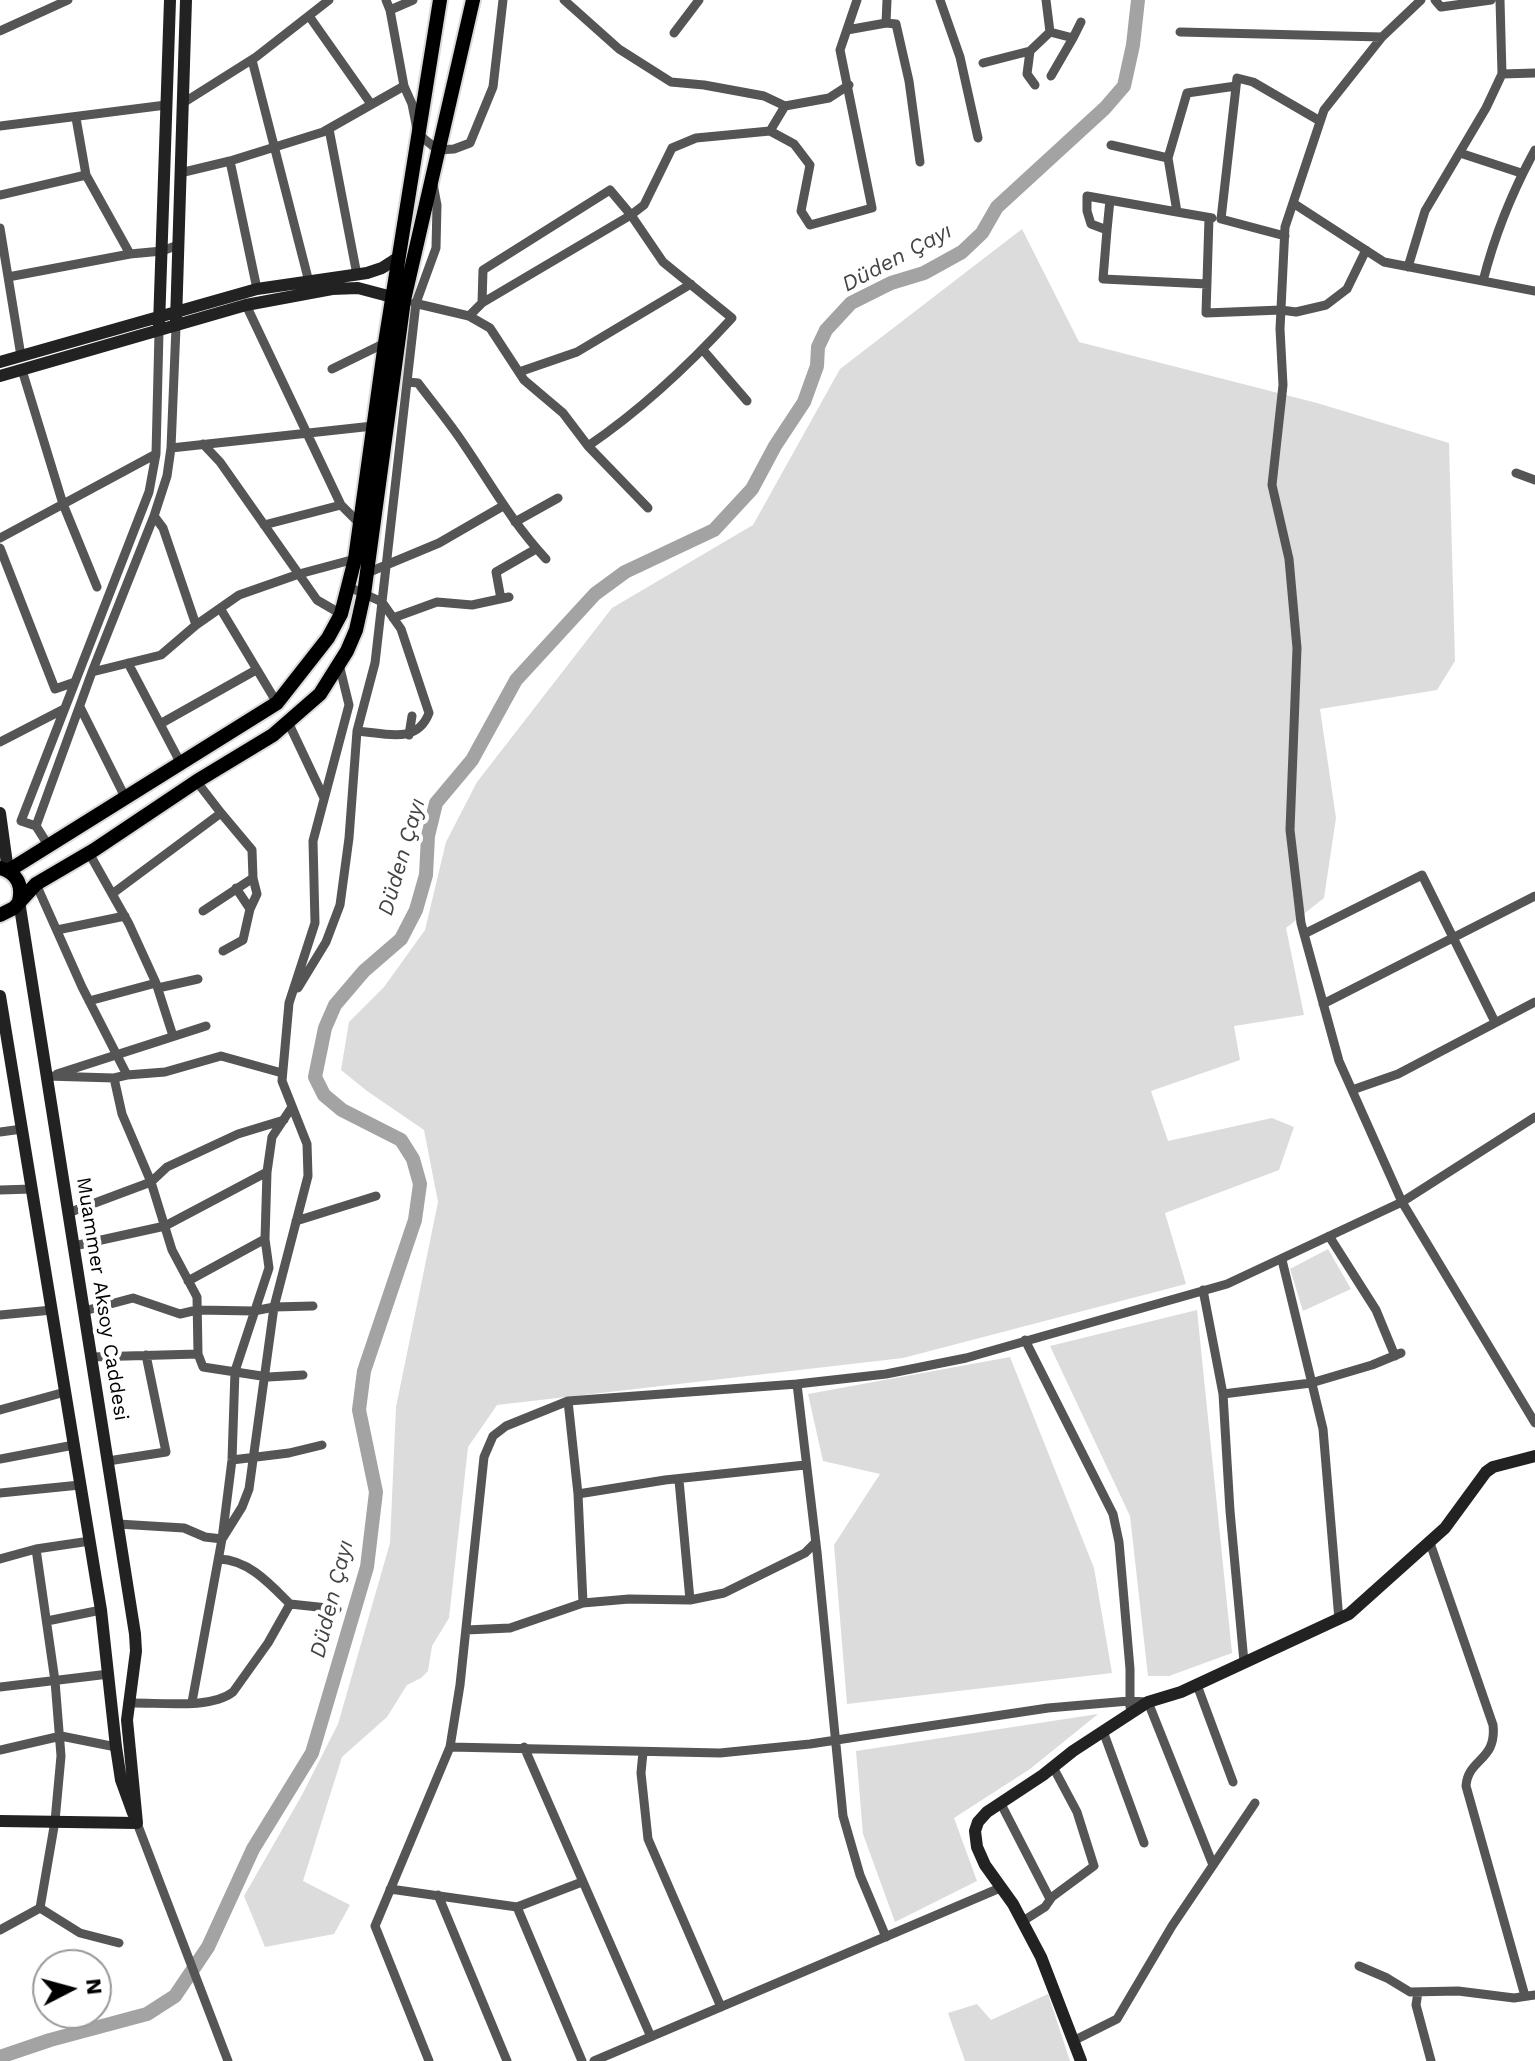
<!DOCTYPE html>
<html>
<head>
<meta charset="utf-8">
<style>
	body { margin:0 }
	#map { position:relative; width:1535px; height:2061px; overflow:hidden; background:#fff; font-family:"Work Sans",sans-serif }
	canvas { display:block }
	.north { position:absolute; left:32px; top:1949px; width:80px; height:80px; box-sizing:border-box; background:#fff; border:2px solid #999; border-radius:50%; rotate:84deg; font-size:22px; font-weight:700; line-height:32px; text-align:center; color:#000 }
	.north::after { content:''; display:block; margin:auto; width:28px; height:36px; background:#000; clip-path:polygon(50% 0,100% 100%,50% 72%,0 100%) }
</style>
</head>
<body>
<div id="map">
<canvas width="1535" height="2061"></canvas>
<div class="north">N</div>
</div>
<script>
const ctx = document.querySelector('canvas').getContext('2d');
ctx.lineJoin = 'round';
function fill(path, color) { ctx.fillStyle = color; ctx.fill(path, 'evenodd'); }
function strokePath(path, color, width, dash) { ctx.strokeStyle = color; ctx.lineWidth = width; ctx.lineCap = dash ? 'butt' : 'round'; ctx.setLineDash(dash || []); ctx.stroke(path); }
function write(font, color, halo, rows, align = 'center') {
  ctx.font = font + ' "Work Sans",sans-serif'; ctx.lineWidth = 8; ctx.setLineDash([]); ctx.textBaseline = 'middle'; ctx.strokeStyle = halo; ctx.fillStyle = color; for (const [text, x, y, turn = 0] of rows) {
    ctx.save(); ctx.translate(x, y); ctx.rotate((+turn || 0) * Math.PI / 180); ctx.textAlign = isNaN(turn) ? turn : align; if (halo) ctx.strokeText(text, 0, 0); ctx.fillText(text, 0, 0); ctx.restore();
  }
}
fill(new Path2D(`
	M 1022,229 L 1079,342 L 1317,403 L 1449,443 L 1455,661 L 1437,690 L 1320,709 L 1336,818 L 1324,898 L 1286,928 L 1304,1015 L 1234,1026 L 1240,1060 L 1151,1091 L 1168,1141 L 1272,1118 L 1294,1127 L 1279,1170 L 1165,1213 L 1186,1284 L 903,1358 L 497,1405 L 468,1447 L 449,1618 L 432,1646 L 428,1671 L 421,1678 L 407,1685 L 387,1717 L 342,1757 L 303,1881 L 350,1905 L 334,1934 L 265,1947 L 244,1896 L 302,1795 L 338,1724 L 390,1543 L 396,1407 L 438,1202 L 424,1130 L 367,1091 L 341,1070 L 349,1022 L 384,987 L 425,930 L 446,842 L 477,782 L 612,608 L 753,525 L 840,369 Z
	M 1328,1249 L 1351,1289 L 1303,1311 L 1290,1269 Z
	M 1197,1310 L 1232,1653 L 1169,1676 L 1148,1676 L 1130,1516 L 1050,1346 Z
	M 1010,1357 L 1094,1568 L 1112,1673 L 847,1704 L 834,1545 L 880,1474 L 823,1461 L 808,1394 Z
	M 1098,1714 L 1030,1769 L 954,1818 L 977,1881 L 895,1922 L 863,1834 L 856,1751 Z
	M 1048,1994 L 1070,2061 L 965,2061 L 948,2013 L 977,2004 L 991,2020 Z`), '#dcdcdc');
strokePath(new Path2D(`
	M 0,2057 L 50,2040 L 147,2014 L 175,1996 L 208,1947 L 253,1849 L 312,1753 L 367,1567 L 376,1492 L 359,1410 L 364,1371 L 415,1220 L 420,1184 L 413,1159 L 401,1140 L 342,1110 L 324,1095 L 315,1077 L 325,1028 L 335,1005 L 364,971 L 401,939 L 416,910 L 426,875 L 428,836 L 436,803 L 472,760 L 516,680 L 595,594 L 625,572 L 714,530 L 752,489 L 775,446 L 804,402 L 817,366 L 818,347 L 826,330 L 851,303 L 891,283 L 924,273 L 962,252 L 982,233 L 997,207 L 1105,108 L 1124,86 L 1133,45 L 1138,0`), '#a3a3a3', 14);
const primary = new Path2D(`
	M 0,868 C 17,873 23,885 19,901
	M 8,871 L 277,703 L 328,638 L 341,614 L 355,559 L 385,343 L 440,0
	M 0,915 L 14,908 L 36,884 L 94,850 L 197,781 L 273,735 L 320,694 L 347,651 L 356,630 L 364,594 L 404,300 L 473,0`);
strokePath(primary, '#dbdbdb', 18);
strokePath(new Path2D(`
	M 386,0 L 390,10 L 404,86 L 412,104 L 418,134 L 438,150 L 454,149 L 470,143 L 493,87 L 503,0
	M 564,0 L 619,49 L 671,82 L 704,85 L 764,96 L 785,106 L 829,98 L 849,85
	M 887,0 L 886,23 L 896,24 L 909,81 L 920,162
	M 940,0 L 960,57 L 978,138
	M 1421,0 L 1382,37 L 1324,110 L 1285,227 L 1280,329 L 1283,385 L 1272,485 L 1289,559 L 1297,648 L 1290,830 L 1301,923 L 1339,1061 L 1402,1202 L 1535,1117
	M 1435,0 L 1441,7 L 1491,0
	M 390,10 L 413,0
	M 309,16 L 371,104
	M 847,30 L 886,23
	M 0,31 L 68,0
	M 1050,32 L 1073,38 L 1051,76
	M 1180,32 L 1382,37
	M 674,33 L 699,0
	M 1073,38 L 1081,22
	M 252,60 L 309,282
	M 983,63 L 1030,51
	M 1502,74 L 1535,73
	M 1035,85 L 1027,74 L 1030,51 L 1050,32 L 1046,0
	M 183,103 L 256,57 L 329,0
	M 76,118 L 86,175 L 130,254
	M 0,126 L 166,105
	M 329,129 L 357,275
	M 770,131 L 794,144 L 810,165 L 801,211 L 810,225 L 872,208 L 840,50 L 857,0
	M 1111,145 L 1168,158
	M 1460,153 L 1521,173
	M 230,161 L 257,289
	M 180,173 L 230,161 L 323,132 L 404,86
	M 0,195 L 86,175
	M 1293,203 L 1384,262 L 1535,291
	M 1177,212 L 1087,196 L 1087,211 L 1091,224 L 1107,230 L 1103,279 L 1207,284
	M 1209,218 L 1206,313 L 1281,310 L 1296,312 L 1326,305 L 1347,289 L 1366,250
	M 1212,218 L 1177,212 L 1168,158 L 1187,93 L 1236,86
	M 0,228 L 21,356
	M 1107,230 L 1110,200
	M 1285,236 L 1221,219 L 1237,78 L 1253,82 L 1320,121
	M 1408,267 L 1425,211 L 1486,108 L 1502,74 L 1500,0
	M 8,277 L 130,254 L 162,251 L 178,245
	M 1483,281 C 1495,234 1512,192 1535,150
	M 414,303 L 469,316 L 482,303 L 631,215 L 610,190 L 483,270 L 482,303
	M 246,305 L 341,505 L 360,524
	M 469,316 L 490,328 L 524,380 L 563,413 L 588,446
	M 703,350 L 747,401
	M 332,369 L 385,343
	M 22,370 L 63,504 L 97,587
	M 519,372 L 577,352 L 691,284
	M 408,382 L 418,383 C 433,403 449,422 463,443 C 491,484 511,521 546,559
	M 203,444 L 220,462 L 317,600 L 341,614
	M 171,448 L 373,426
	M 1516,473 L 1535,480
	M 648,508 L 588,446 C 641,410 688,366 732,318 L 663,262 L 631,215 L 644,205 L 672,148 L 696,138 L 770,131 L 785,106
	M 154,516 L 163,528 L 196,625
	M 515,522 L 558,498
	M 264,525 L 341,505
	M 0,538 L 156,454
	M 0,548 L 55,689 L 75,682
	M 367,573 L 439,543 L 503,506
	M 501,599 L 496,572 L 536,549
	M 220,608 L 277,703
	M 393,618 L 437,602 L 472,605 L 509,597
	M 128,663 L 180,762
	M 92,672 L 161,655 L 196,625 L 239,595 L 299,574 L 355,559
	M 80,707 L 125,797
	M 288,722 L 324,798
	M 160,724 L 256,670
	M 357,731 C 385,733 417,745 429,713 L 401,629 L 382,602 L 416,303 L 436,248 L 437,205 L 433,184
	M 409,735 L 412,716
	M 0,742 L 64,709
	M 36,826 L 92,672 L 154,516 L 167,476 L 171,448 L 176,327
	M 48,845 L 36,826 L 21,821 L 149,492 L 156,454 L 159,332
	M 89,853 L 129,924 L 156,983 L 89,1001
	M 36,884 L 82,987 L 127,1075 L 114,1078 L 46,1076
	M 236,888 L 250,909
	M 112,894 L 221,813 L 197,782
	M 203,911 L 253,878 L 252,850 L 221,813
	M 57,930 L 125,916
	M 1304,934 L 1422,875 L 1495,1022
	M 223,951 L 243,940 L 250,909 L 257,894 L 253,878
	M 156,983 L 173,1036
	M 158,988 L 198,979
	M 298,988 L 326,942 L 340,905 L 349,838 L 357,731 L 375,663 L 382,602 L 349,587
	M 1323,1004 L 1535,896
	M 57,1074 L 206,1026
	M 127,1075 L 165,1072 L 221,1056 L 282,1073
	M 114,1078 L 122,1114 L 151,1182 L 172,1250 L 197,1297 L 198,1354 L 203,1367 L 268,1377 L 303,1375
	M 1352,1090 L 1398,1074 L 1535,1002
	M 0,1132 L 22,1129
	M 0,1190 L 32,1189
	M 68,1213 L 151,1182 L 167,1167 L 238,1134 L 284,1120
	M 296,1221 L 376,1196
	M 1329,1236 L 1376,1310 L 1395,1356
	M 74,1246 L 165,1226 L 267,1172
	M 1282,1260 L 1323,1429 L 1339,1620
	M 188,1281 L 265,1239
	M 1203,1290 L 1223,1394 L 1230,1511 L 1244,1662
	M 84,1311 L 133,1298 L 180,1314 L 197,1310 L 254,1311 L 274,1307 L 313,1306
	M 0,1315 L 52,1310
	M 1025,1340 L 1113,1514 L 1119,1542 L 1130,1669 L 1130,1707
	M 91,1357 L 198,1354
	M 797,1384 L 817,1552 L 843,1816 L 860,1875 L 886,1937
	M 1223,1394 L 1311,1383 L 1372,1365 L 1401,1353
	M 568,1401 L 578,1494 L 583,1603
	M 0,1410 L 65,1392
	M 0,1459 L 74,1445
	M 232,1460 L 289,1453 L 322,1445
	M 108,1461 L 166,1452 L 146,1355
	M 679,1480 L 690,1600
	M 0,1493 L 80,1485
	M 578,1494 L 665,1480 L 805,1465
	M 118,1524 L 184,1528 L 205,1537 L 222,1539 L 242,1507 L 249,1489 L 274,1307 L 308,1176 L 307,1144 L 282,1081 L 289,1003 L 315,923 L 313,841 L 349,705 L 339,664
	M 1430,1543 L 1493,1725 C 1497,1761 1468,1758 1466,1786 L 1525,1996
	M 36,1549 L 55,1681 L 61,1756 L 55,1821 L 40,1908 L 80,1933 L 119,1943
	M 0,1559 L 36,1549 L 90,1541
	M 290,1604 L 337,1609
	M 47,1621 L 101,1610
	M 466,1630 L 510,1628 L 583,1603 L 629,1599 L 690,1600 L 724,1593 L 805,1553 L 816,1542
	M 1197,1685 L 1233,1782
	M 0,1687 L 109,1674
	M 192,1702 L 222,1539 L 232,1460 L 235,1371 L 269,1268 L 265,1239 L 267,1172 L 272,1137 L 292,1107
	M 128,1703 C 157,1702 210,1710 233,1692 L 268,1643 L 290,1604 C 270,1584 249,1560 219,1559
	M 1103,1731 L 1144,1843
	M 450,1747 L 720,1753 L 810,1744 L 1048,1708 L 1129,1701 L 1148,1702 L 1213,1865
	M 524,1747 L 651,2037
	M 0,1750 L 61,1736 L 116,1747
	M 643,1752 L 641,1773 L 648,1839 L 721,2007
	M 1001,1804 L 1050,1899
	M 137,1823 L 228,2061
	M 390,1889 L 517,1907 L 582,2061
	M 438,1895 L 507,2061
	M 517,1907 L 582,1882
	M 1023,1921 L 1045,1907 L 1052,1897 L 1094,1866 L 1077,1812 L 1053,1767
	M 0,1930 L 40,1908
	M 1359,1966 L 1387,1978 L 1410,1992 L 1458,1991 L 1514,1998 L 1535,1995
	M 1418,1992 L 1416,2005 L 1431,2061
	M 1073,2041 L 1117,2019 L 1172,1926 L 1255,1803
	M 429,2061 L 375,1926 L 450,1747 L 460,1685 L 484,1457 L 493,1436 L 506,1426 L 568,1401 L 797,1384 L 886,1374 L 966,1358 L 1227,1284 L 1402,1202 L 1535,1423
	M 594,2061 L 1000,1888`), '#555', 9);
strokePath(new Path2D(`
	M 176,321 L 186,0
	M 159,325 L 170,0
	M 0,362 L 257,289 L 367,273 L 382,268 L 399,257
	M 0,376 L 246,305 L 332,289 L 358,288 L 392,297
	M 0,813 L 8,871
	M 19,901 L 135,1634 L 136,1651 L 127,1720 L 137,1823
	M 0,996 L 101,1610 L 116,1747 L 121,1780 L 133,1813
	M 0,1821 L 137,1823
	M 1081,2061 L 1041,1957 L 1013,1904 L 985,1865 L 977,1847 L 975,1831 L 978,1822 L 987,1812 L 1043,1775 L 1073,1751 L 1148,1702 L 1181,1692 L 1349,1614 L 1445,1528 L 1486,1472 L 1493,1467 L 1535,1456`), '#222', 12);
strokePath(primary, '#000', 14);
write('20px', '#000', '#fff', [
	["Muammer Aksoy Caddesi",102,1299,81]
]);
write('italic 22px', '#444', '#fff', [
	["Düden Çayı",897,258,-28],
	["Düden Çayı",402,857,-74],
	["Düden Çayı",332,1599,-76]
]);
</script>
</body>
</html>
